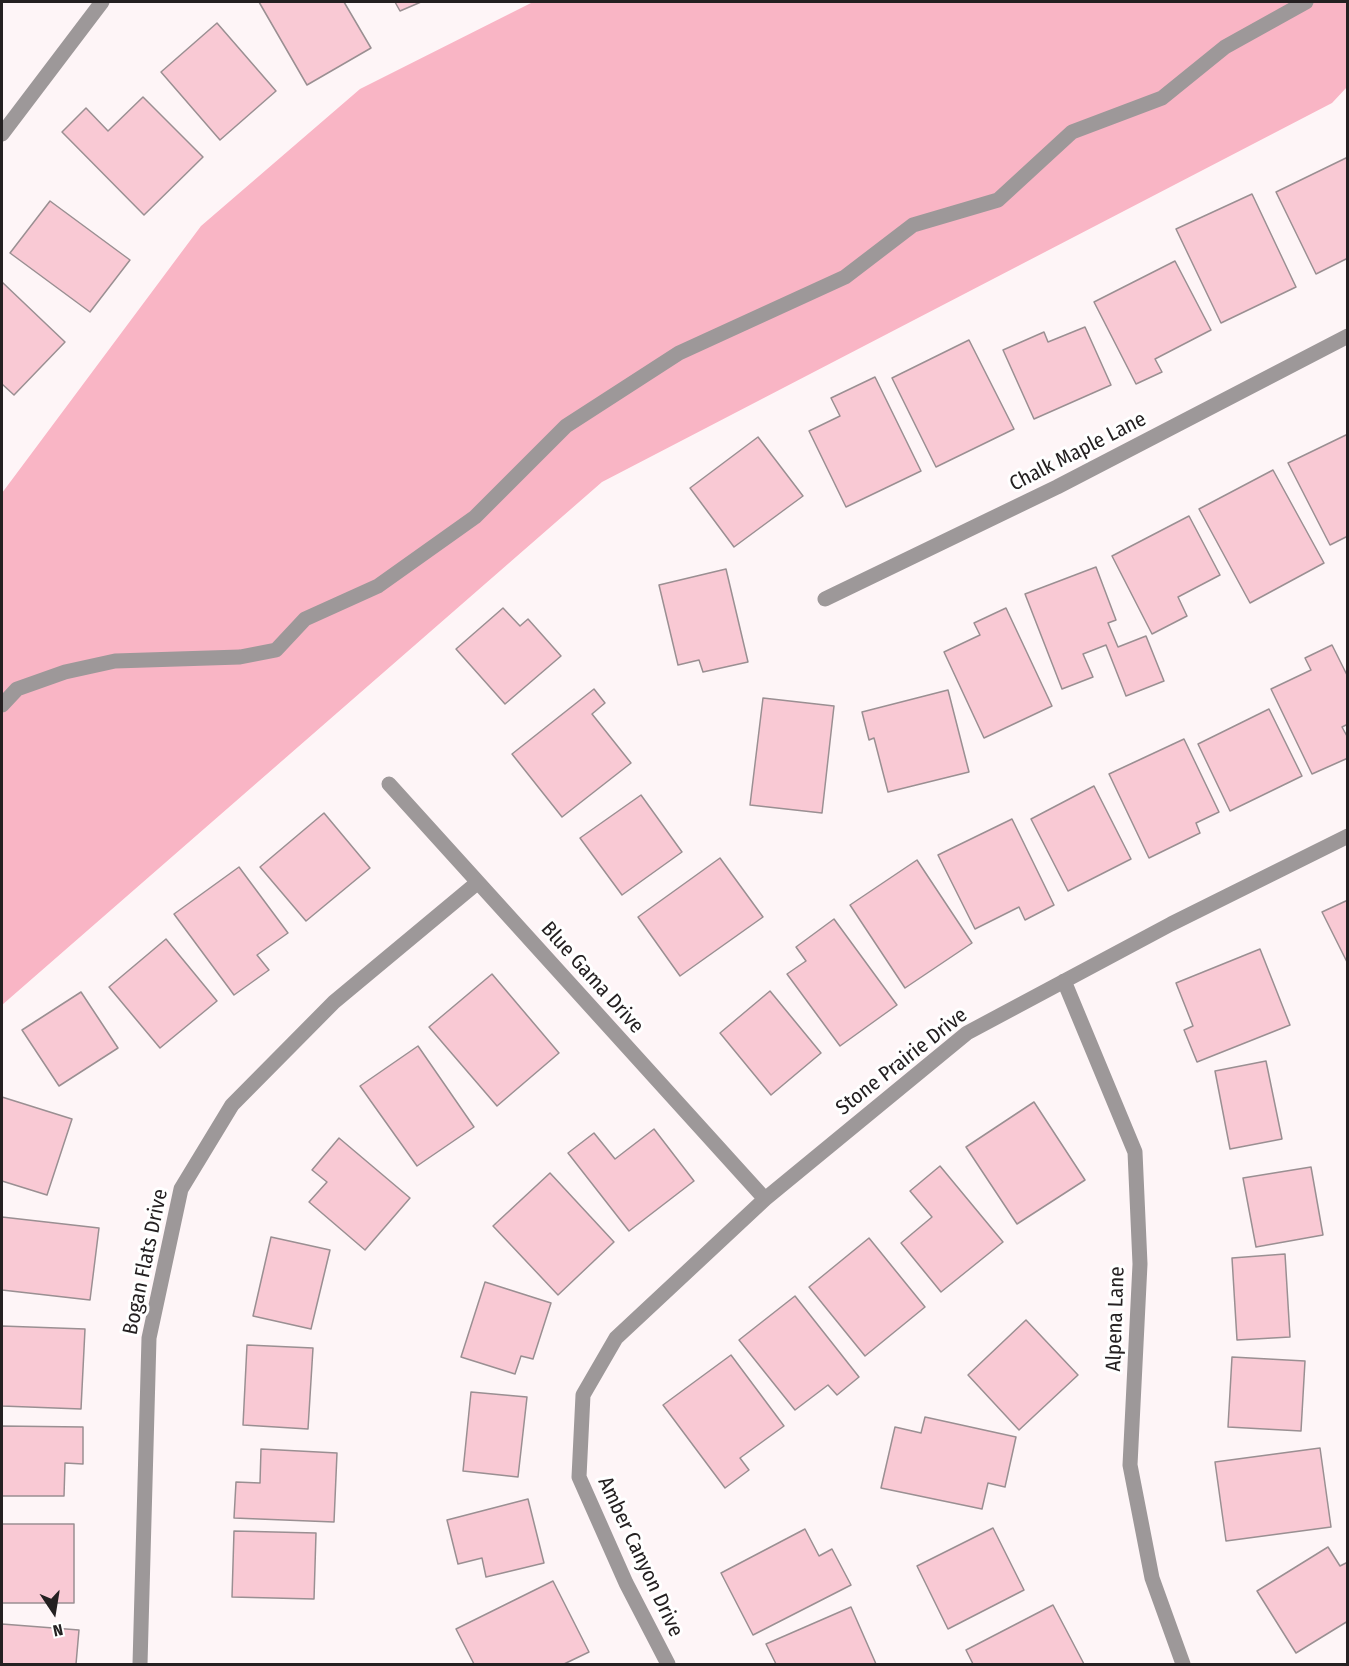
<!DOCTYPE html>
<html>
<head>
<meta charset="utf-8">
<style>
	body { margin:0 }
	#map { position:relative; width:1349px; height:1666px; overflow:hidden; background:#fef5f7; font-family:"Fira Sans Condensed",sans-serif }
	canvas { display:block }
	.frame { position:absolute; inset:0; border:3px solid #242021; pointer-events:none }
	.north { position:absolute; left:24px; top:1582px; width:60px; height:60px; -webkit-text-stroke:4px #fff; paint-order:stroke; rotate:168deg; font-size:16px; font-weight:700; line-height:24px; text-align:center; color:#242021 }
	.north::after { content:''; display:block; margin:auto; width:21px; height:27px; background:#242021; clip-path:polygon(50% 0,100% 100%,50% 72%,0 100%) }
</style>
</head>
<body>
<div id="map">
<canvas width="1349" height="1666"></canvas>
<div class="frame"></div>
<div class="north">N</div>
</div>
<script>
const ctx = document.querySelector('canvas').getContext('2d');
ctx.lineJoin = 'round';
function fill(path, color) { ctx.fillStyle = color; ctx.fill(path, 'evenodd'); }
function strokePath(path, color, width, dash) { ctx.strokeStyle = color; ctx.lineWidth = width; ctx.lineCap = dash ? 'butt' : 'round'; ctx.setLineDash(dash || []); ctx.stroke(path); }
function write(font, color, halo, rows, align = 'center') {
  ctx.font = font + ' "Fira Sans Condensed",sans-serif'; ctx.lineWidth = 6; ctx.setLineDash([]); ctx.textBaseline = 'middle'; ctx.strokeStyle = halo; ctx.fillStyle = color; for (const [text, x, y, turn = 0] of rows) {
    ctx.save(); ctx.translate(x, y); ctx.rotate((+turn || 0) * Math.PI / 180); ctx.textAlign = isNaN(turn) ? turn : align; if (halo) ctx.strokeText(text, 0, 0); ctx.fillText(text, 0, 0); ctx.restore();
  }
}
fill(new Path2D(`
	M 533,2 L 1347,2 L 1347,87 L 1332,103 L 602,482 L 2,1005 L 2,493 L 201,226 L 360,89 Z`), '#f9b5c5');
const building = new Path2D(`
	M 259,2 L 344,2 L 371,48 L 307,85 Z
	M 395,2 L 421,2 L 400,11 Z
	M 217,23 L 276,91 L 220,140 L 161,72 Z
	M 143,97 L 203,157 L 144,215 L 62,132 L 86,108 L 108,131 Z
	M 1348,157 L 1348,258 L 1316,274 L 1276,192 Z
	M 1252,194 L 1296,287 L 1221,323 L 1176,229 Z
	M 50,201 L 130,260 L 90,312 L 10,253 Z
	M 1175,261 L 1211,330 L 1155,359 L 1162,372 L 1136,384 L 1094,302 Z
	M 2,282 L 65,342 L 14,395 L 2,384 Z
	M 1085,327 L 1111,385 L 1034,419 L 1003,350 L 1044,332 L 1048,342 Z
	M 969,340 L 1014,429 L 936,467 L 892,378 Z
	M 875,377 L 921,471 L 846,507 L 809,431 L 840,416 L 831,398 Z
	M 1348,434 L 1348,536 L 1330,545 L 1288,463 Z
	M 758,437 L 803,496 L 734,547 L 690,488 Z
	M 1273,470 L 1324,563 L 1250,603 L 1199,509 Z
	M 1189,516 L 1220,575 L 1178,597 L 1187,616 L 1152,634 L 1112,556 Z
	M 1096,567 L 1116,620 L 1108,623 L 1118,647 L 1146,636 L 1164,681 L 1126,696 L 1106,645 L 1083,654 L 1093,677 L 1062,689 L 1025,594 Z
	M 726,569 L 748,662 L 703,672 L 699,660 L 678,665 L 659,585 Z
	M 503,608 L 520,626 L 528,619 L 561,656 L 505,704 L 456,649 Z
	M 1006,608 L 1052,706 L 984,738 L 944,652 L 980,635 L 974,623 Z
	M 1332,645 L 1348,677 L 1348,724 L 1342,727 L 1348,738 L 1348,758 L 1312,774 L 1271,689 L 1311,670 L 1305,658 Z
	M 594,689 L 605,703 L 592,714 L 631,763 L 562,817 L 512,754 Z
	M 948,690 L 969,772 L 888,792 L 874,738 L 869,740 L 862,712 Z
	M 763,698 L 834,706 L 822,813 L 750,805 Z
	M 1269,709 L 1302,776 L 1230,811 L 1198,744 Z
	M 1184,739 L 1219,812 L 1196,823 L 1200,833 L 1149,858 L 1109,774 Z
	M 1094,786 L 1131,859 L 1068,891 L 1031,819 Z
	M 641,795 L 682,852 L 622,895 L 580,838 Z
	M 324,813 L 370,868 L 306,921 L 260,867 Z
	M 1012,819 L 1054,905 L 1025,920 L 1019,907 L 975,929 L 938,855 Z
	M 720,858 L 763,917 L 680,976 L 638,917 Z
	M 917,860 L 972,943 L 905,988 L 850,905 Z
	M 239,867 L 288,933 L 257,955 L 269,970 L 234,995 L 174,914 Z
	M 1348,900 L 1348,964 L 1322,912 Z
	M 834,919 L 897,1005 L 840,1046 L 787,974 L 806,961 L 796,947 Z
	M 166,939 L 217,1001 L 160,1048 L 109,987 Z
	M 1260,949 L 1290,1025 L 1197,1062 L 1184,1030 L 1193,1026 L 1176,983 Z
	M 492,974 L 559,1053 L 497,1106 L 429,1027 Z
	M 770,991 L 821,1053 L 771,1095 L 720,1033 Z
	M 81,992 L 118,1048 L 59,1086 L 22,1030 Z
	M 418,1046 L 474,1127 L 417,1166 L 360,1086 Z
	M 1266,1061 L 1282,1139 L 1230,1149 L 1215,1071 Z
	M 2,1097 L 72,1119 L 47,1195 L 2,1181 Z
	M 1034,1102 L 1085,1180 L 1017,1224 L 966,1147 Z
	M 654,1129 L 694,1181 L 629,1231 L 568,1153 L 594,1133 L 615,1159 Z
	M 339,1138 L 410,1198 L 365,1250 L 309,1202 L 327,1182 L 312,1170 Z
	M 940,1166 L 1003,1242 L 941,1292 L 901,1243 L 932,1217 L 910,1191 Z
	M 1311,1167 L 1323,1235 L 1256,1247 L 1243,1178 Z
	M 550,1173 L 614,1242 L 558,1295 L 493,1226 Z
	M 2,1217 L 99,1228 L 90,1300 L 2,1290 Z
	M 271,1237 L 330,1250 L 311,1329 L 253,1316 Z
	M 869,1238 L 925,1307 L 865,1356 L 809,1287 Z
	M 1285,1254 L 1290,1337 L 1237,1340 L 1232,1258 Z
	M 485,1282 L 551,1303 L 533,1359 L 521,1356 L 515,1374 L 461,1357 Z
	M 795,1296 L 859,1377 L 837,1395 L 828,1385 L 795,1410 L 739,1340 Z
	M 1026,1320 L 1078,1375 L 1019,1430 L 968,1375 Z
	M 2,1326 L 85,1329 L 81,1409 L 2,1406 Z
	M 247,1345 L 313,1348 L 308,1429 L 243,1425 Z
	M 731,1355 L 784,1426 L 740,1458 L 749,1470 L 725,1488 L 663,1405 Z
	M 1232,1357 L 1305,1361 L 1301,1431 L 1228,1427 Z
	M 471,1392 L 527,1397 L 518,1477 L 463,1471 Z
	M 925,1417 L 1016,1437 L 1005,1487 L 988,1483 L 982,1509 L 881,1488 L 895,1427 L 921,1433 Z
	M 2,1426 L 83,1427 L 83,1464 L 65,1463 L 64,1496 L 2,1496 Z
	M 1320,1448 L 1331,1527 L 1226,1541 L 1215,1462 Z
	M 261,1449 L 337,1453 L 334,1522 L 234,1518 L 236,1482 L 260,1483 Z
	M 528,1499 L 544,1563 L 486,1577 L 482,1558 L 458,1564 L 447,1520 Z
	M 2,1524 L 74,1524 L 74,1603 L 2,1603 Z
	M 993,1528 L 1024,1590 L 948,1629 L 917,1566 Z
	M 805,1529 L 819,1556 L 832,1549 L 851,1585 L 753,1635 L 721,1573 Z
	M 234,1531 L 316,1533 L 314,1599 L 232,1597 Z
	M 1328,1547 L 1340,1566 L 1348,1562 L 1348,1621 L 1296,1653 L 1257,1591 Z
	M 553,1581 L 589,1652 L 564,1664 L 474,1664 L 456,1629 Z
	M 1053,1605 L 1084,1664 L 973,1664 L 966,1650 Z
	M 851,1607 L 876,1664 L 776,1664 L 766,1644 Z
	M 2,1624 L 79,1630 L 76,1664 L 2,1664 Z`);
fill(building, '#f9c9d4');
strokePath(building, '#9a8f92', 1.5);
strokePath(new Path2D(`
	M 2,134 L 102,2
	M 825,599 L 1057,487 L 1348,336
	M 2,705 L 17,689 L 65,672 L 115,661 L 240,657 L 276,650 L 305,619 L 378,586 L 475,517 L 566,426 L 679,353 L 845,277 L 913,225 L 998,200 L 1072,132 L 1162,98 L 1225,47 L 1306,2
	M 389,784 L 765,1199
	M 1064,981 L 1135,1152 L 1140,1264 L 1130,1465 L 1152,1578 L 1183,1664
	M 140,1664 L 149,1338 L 181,1189 L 232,1105 L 334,1002 L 477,883
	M 668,1664 L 626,1583 L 579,1477 L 583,1395 L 616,1338 L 765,1199 L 967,1033 L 1171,924 L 1348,836`), '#9d9899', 15);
write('21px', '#242021', '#fff', [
	["Chalk Maple Lane",1078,452,-27],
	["Blue Gama Drive",592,978,48],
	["Stone Prairie Drive",902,1062,-38],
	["Bogan Flats Drive",146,1262,-78],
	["Alpena Lane",1116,1319,-88],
	["Amber Canyon Drive",640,1557,65]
]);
</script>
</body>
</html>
